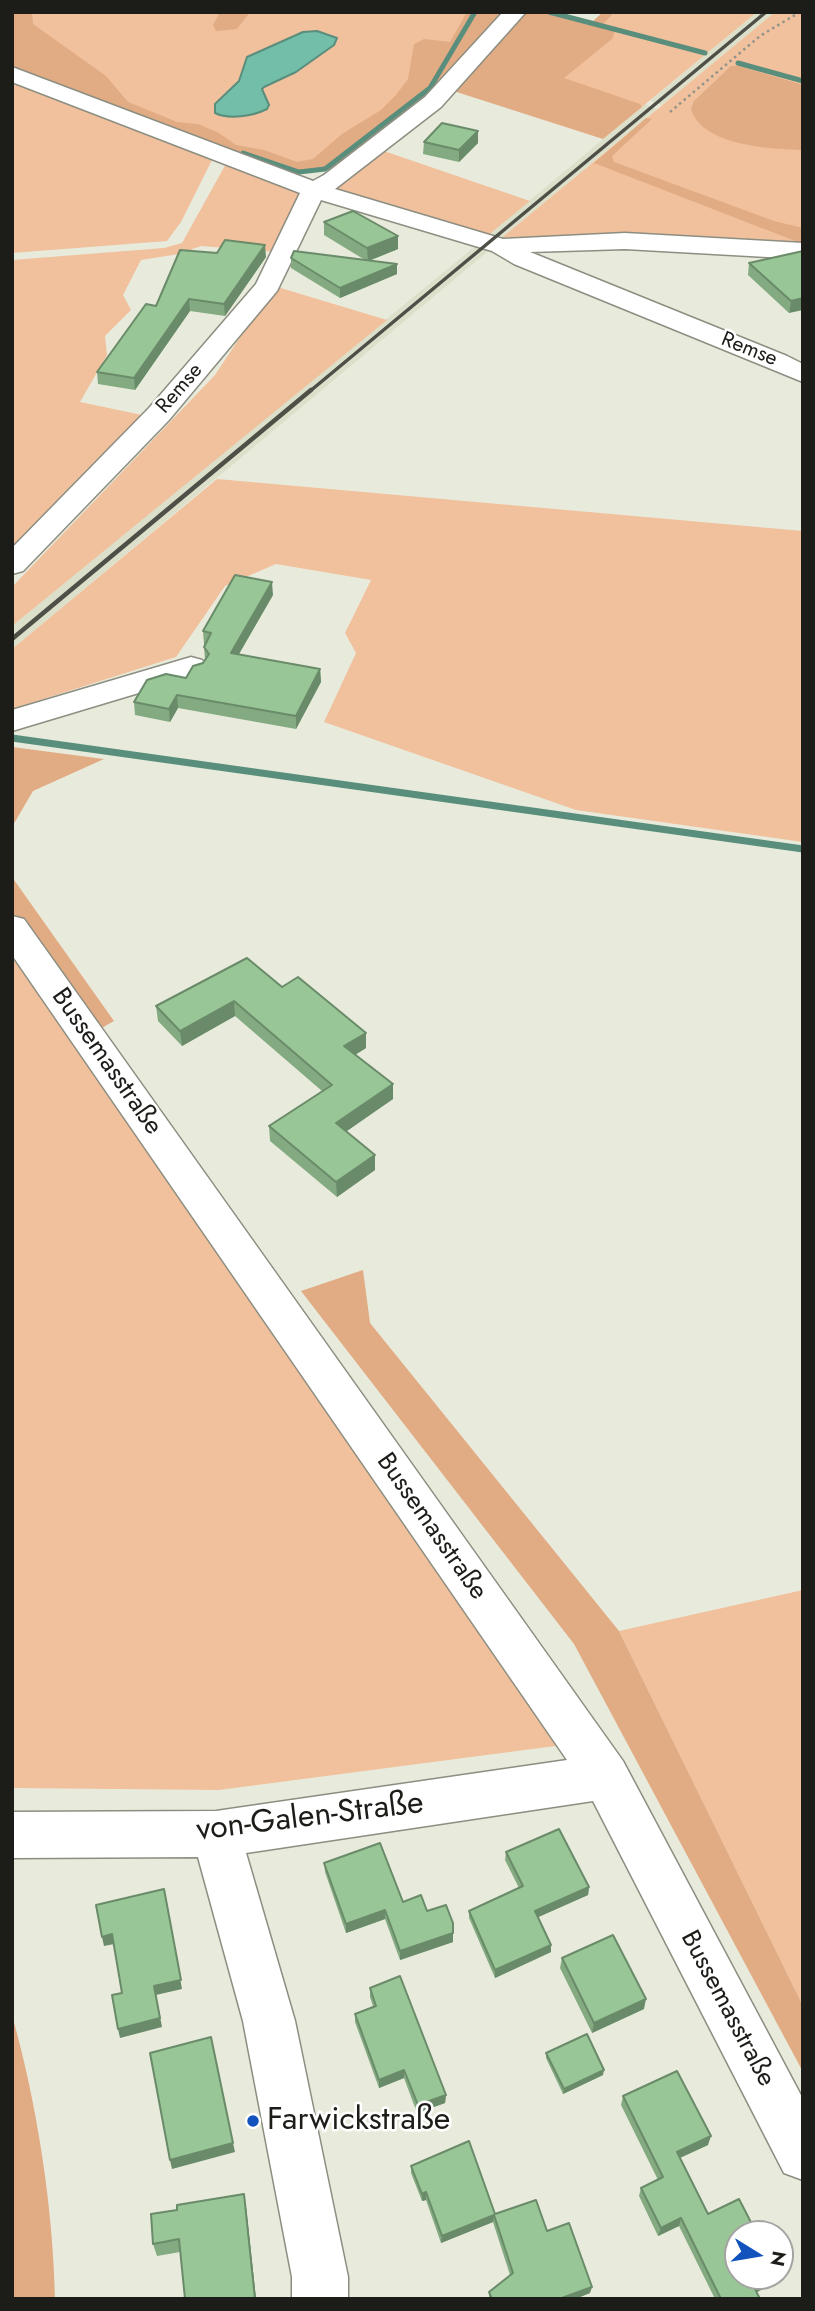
<!DOCTYPE html>
<html>
<head>
<meta charset="utf-8">
<style>
	body { margin:0 }
	#map { position:relative; width:815px; height:2311px; overflow:hidden; background:#e8ebdc; font-family:Jost,sans-serif }
	canvas { display:block }
	.frame { position:absolute; inset:0; border:14px solid #1c1d18; pointer-events:none }
	.north { position:absolute; left:724px; top:2220px; width:70px; height:70px; box-sizing:border-box; background:#fff; border:2px solid #a4a5a3; border-radius:50%; rotate:101deg; font-size:19px; font-weight:700; line-height:28px; text-align:center; color:#1c1d18 }
	.north::after { content:''; display:block; margin:auto; width:24px; height:32px; background:#1152bd; clip-path:polygon(50% 0,100% 100%,50% 72%,0 100%) }
</style>
</head>
<body>
<div id="map">
<canvas width="815" height="2311"></canvas>
<div class="frame"></div>
<div class="north">N</div>
</div>
<script>
const ctx = document.querySelector('canvas').getContext('2d');
ctx.lineJoin = 'round';
function fill(path, color) { ctx.fillStyle = color; ctx.fill(path, 'evenodd'); }
function strokePath(path, color, width, dash) { ctx.strokeStyle = color; ctx.lineWidth = width; ctx.lineCap = dash ? 'butt' : 'round'; ctx.setLineDash(dash || []); ctx.stroke(path); }
function write(font, color, halo, rows, align = 'center') {
  ctx.font = font + ' Jost,sans-serif'; ctx.lineWidth = 5; ctx.setLineDash([]); ctx.textBaseline = 'middle'; ctx.strokeStyle = halo; ctx.fillStyle = color; for (const [text, x, y, turn = 0] of rows) {
    ctx.save(); ctx.translate(x, y); ctx.rotate((+turn || 0) * Math.PI / 180); ctx.textAlign = isNaN(turn) ? turn : align; if (halo) ctx.strokeText(text, 0, 0); ctx.fillText(text, 0, 0); ctx.restore();
  }
}
fill(new Path2D(`
	M 757,12 L 775,12 L 662,105 L 650,101 Z
	M 645,104 L 657,109 L 499,240 L 486,237 Z
	M 478,244 L 492,248 L 12,649 L 12,626 Z`), '#dce0ca');
fill(new Path2D(`
	M 12,12 L 472,12 L 428,88 L 323,167 L 231,152 L 12,69 Z
	M 615,12 L 757,12 L 637,111 L 535,76 Z
	M 775,12 L 803,12 L 803,247 L 499,240 Z
	M 18,83 L 213,158 L 181,222 L 167,241 L 12,253 L 12,87 Z
	M 381,150 L 530,201 L 486,237 L 336,192 L 335,185 Z
	M 227,162 L 301,191 L 275,252 L 201,246 L 179,254 L 141,260 L 123,295 L 131,310 L 105,336 L 107,355 L 80,402 L 147,416 L 12,552 L 12,260 L 164,248 L 182,243 Z
	M 274,286 L 387,320 L 12,626 L 12,587 L 215,375 Z
	M 217,479 L 803,531 L 803,842 L 576,810 L 324,722 L 356,653 L 345,633 L 371,580 L 276,564 L 225,586 L 176,657 L 12,709 L 12,649 Z
	M 12,956 L 563,1745 L 219,1790 L 12,1788 Z
	M 803,1590 L 803,2006 L 619,1631 Z`), '#f1c09d');
fill(new Path2D(`
	M 12,12 L 32,12 L 33,24 L 106,76 L 128,102 L 177,122 L 198,124 L 219,133 L 236,145 L 264,150 L 297,162 L 313,159 L 342,134 L 381,110 L 396,95 L 408,79 L 414,44 L 424,39 L 450,42 L 467,12 L 557,12 L 593,21 L 603,12 L 611,12 L 612,15 L 601,26 L 615,31 L 612,39 L 564,78 L 640,104 L 642,107 L 603,139 L 441,87 L 330,170 L 294,174 L 12,69 Z
	M 220,12 L 250,12 L 237,29 L 216,31 L 213,25 Z
	M 731,66 L 739,66 L 803,85 L 803,150 C 771,149 702,146 691,109 L 694,101 Z
	M 646,118 L 652,119 L 612,156 L 614,162 L 774,221 L 803,228 L 803,244 L 594,163 Z
	M 12,747 L 104,759 L 33,791 L 12,827 Z
	M 12,877 L 114,1021 L 91,1034 L 12,914 Z
	M 363,1270 L 370,1323 L 619,1631 L 803,2006 L 803,2072 L 574,1644 L 301,1291 Z
	M 12,2015 C 37,2104 53,2206 55,2299 L 12,2299 Z`), '#e1ab84');
const water = new Path2D(`
	M 317,31 L 337,38 L 334,45 L 296,72 L 264,87 L 262,89 L 269,105 L 267,109 C 253,116 229,120 215,113 L 215,104 L 239,81 L 247,57 L 303,32 Z`);
fill(water, '#73bea8');
strokePath(water, '#598e7d', 2);
strokePath(new Path2D(`
	M 549,12 L 705,53
	M 738,63 L 803,81
	M 243,153 L 299,172 L 325,169 L 430,88 L 475,12`), '#598e7d', 5);
strokePath(new Path2D(`
	M 12,738 L 803,849`), '#598e7d', 7);
const minor = new Path2D(`
	M 503,12 L 526,12 L 441,107 L 335,189 L 503,239 L 625,233 L 803,243 L 803,259 L 625,249 L 530,252 L 787,356 L 803,364 L 803,382 L 514,264 L 492,251 L 321,200 L 277,291 L 169,420 L 23,571 L 12,574 L 12,548 L 149,408 L 256,284 L 300,193 L 12,82 L 12,67 L 313,181 L 324,175 L 425,97 Z
	M 191,657 L 202,660 L 207,667 L 202,674 L 12,731 L 12,710 Z
	M 12,916 L 24,919 L 623,1761 L 803,2099 L 803,2180 L 784,2173 L 593,1801 L 246,1853 L 295,2021 L 348,2277 L 348,2299 L 292,2299 L 292,2277 L 243,2021 L 198,1857 L 12,1858 L 12,1812 L 216,1811 L 567,1760 L 12,955 Z`);
strokePath(minor, '#8c8e81', 3);
strokePath(new Path2D(`
	M 670,112 L 760,36 L 800,12`), '#929489', 2.5, [2.5, 3.5]);
fill(minor, '#fff');
strokePath(new Path2D(`
	M 309,392 L 766,12`), '#4e5048', 3.5);
strokePath(new Path2D(`
	M 12,639 L 311,390`), '#4e5048', 4.5);
fill(new Path2D(`
	M 424,142 L 478,143 L 459,162 L 423,154 Z
	M 324,222 L 398,236 L 398,249 L 369,261 L 397,264 L 397,274 L 340,298 L 291,268 L 291,258 L 365,260 L 324,235 Z
	M 803,251 L 789,313 L 748,275 L 749,263 Z
	M 266,257 L 225,316 L 190,311 L 135,390 L 98,384 L 97,372 L 156,306 Z
	M 273,595 L 239,654 L 320,669 L 321,682 L 296,729 L 178,708 L 170,722 L 135,715 L 134,702 L 186,678 L 203,663 L 205,660 L 204,647 L 205,644 L 204,644 L 203,631 Z
	M 282,987 L 366,1033 L 366,1048 L 355,1055 L 393,1099 L 346,1131 L 375,1155 L 375,1170 L 337,1197 L 270,1141 L 269,1126 L 322,1091 L 235,1016 L 182,1046 L 158,1021 L 156,1006 Z
	M 506,1852 L 589,1887 L 588,1895 L 538,1917 L 551,1952 L 495,1978 L 469,1918 L 469,1911 L 519,1888 L 505,1860 Z
	M 324,1863 L 403,1902 L 427,1911 L 453,1942 L 400,1960 L 385,1919 L 346,1933 L 325,1872 Z
	M 562,1958 L 644,2009 L 592,2033 L 560,1968 Z
	M 370,1988 L 446,2095 L 445,2103 L 417,2113 L 404,2078 L 379,2088 L 355,2022 L 355,2014 L 373,2006 L 370,1997 Z
	M 546,2053 L 603,2075 L 563,2094 L 546,2058 Z
	M 623,2096 L 708,2145 L 680,2158 L 708,2214 L 778,2276 L 775,2283 L 757,2292 L 760,2299 L 715,2299 L 679,2226 L 658,2236 L 639,2196 L 641,2188 L 658,2180 L 621,2105 Z
	M 411,2166 L 495,2214 L 547,2231 L 590,2293 L 575,2299 L 489,2299 L 489,2292 L 510,2275 L 493,2222 L 441,2243 L 426,2200 L 422,2201 L 411,2173 Z
	M 246,2207 L 256,2299 L 185,2299 L 180,2252 L 157,2256 L 153,2244 Z`), '#83aa81');
fill(new Path2D(`
	M 478,131 L 478,143 L 459,162 L 459,150 Z
	M 398,236 L 398,249 L 368,261 L 367,248 Z
	M 265,245 L 266,257 L 225,316 L 224,304 Z
	M 397,264 L 397,274 L 340,298 L 340,288 Z
	M 803,298 L 803,310 L 789,313 L 791,301 Z
	M 189,299 L 190,311 L 135,390 L 134,378 Z
	M 272,582 L 273,595 L 232,666 L 231,653 Z
	M 320,669 L 321,682 L 296,729 L 296,716 Z
	M 177,695 L 178,708 L 170,722 L 169,709 Z
	M 234,1001 L 235,1016 L 182,1046 L 180,1031 Z
	M 366,1033 L 366,1048 L 345,1061 L 344,1046 Z
	M 393,1084 L 393,1099 L 337,1138 L 336,1123 Z
	M 375,1155 L 375,1170 L 337,1197 L 336,1182 Z
	M 589,1887 L 588,1895 L 534,1919 L 535,1911 Z
	M 164,1889 L 182,1989 L 156,1995 L 162,2027 L 120,2038 L 118,2029 Z
	M 385,1910 L 385,1919 L 346,1933 L 346,1924 Z
	M 453,1933 L 453,1942 L 400,1960 L 400,1951 Z
	M 112,1934 L 114,1944 L 104,1946 L 102,1937 Z
	M 551,1945 L 551,1952 L 495,1978 L 495,1970 Z
	M 646,1999 L 644,2009 L 592,2033 L 594,2023 Z
	M 404,2070 L 404,2078 L 379,2088 L 379,2080 Z
	M 604,2070 L 603,2075 L 563,2094 L 564,2089 Z
	M 446,2095 L 445,2103 L 417,2113 L 418,2105 Z
	M 711,2136 L 708,2145 L 675,2160 L 677,2152 Z
	M 233,2143 L 235,2152 L 172,2169 L 170,2160 Z
	M 426,2192 L 426,2200 L 422,2201 L 422,2194 Z
	M 244,2194 L 246,2207 L 256,2299 L 255,2299 Z
	M 494,2215 L 493,2222 L 441,2243 L 442,2236 Z
	M 681,2218 L 679,2226 L 658,2236 L 661,2228 Z
	M 778,2276 L 775,2283 L 751,2295 L 754,2287 Z
	M 592,2287 L 590,2293 L 575,2299 L 559,2299 Z`), '#6a8b69');
const building = new Path2D(`
	M 442,123 L 478,131 L 459,150 L 424,142 Z
	M 353,211 L 398,236 L 367,248 L 324,222 Z
	M 225,240 L 265,245 L 224,304 L 189,299 L 134,378 L 97,372 L 146,304 L 156,306 L 180,250 L 217,253 Z
	M 294,251 L 397,264 L 340,288 L 291,258 Z
	M 803,251 L 803,298 L 791,301 L 749,263 Z
	M 235,575 L 272,582 L 231,653 L 320,669 L 296,716 L 177,695 L 169,709 L 134,702 L 147,680 L 166,674 L 186,678 L 193,666 L 203,663 L 209,654 L 204,647 L 211,633 L 203,631 Z
	M 247,958 L 282,987 L 298,977 L 366,1033 L 344,1046 L 393,1084 L 336,1123 L 375,1155 L 336,1182 L 269,1126 L 332,1085 L 234,1001 L 180,1031 L 156,1006 Z
	M 559,1829 L 589,1887 L 535,1911 L 551,1945 L 495,1970 L 469,1911 L 523,1886 L 506,1852 Z
	M 380,1843 L 403,1902 L 421,1895 L 427,1911 L 446,1905 L 453,1923 L 453,1933 L 400,1951 L 385,1910 L 346,1924 L 324,1863 Z
	M 164,1889 L 181,1980 L 154,1986 L 160,2018 L 118,2029 L 112,1995 L 122,1993 L 112,1934 L 102,1937 L 96,1905 Z
	M 613,1935 L 646,1999 L 594,2023 L 562,1958 Z
	M 400,1976 L 446,2095 L 418,2105 L 404,2070 L 379,2080 L 355,2014 L 376,2006 L 370,1988 Z
	M 587,2034 L 604,2070 L 564,2089 L 546,2053 Z
	M 211,2037 L 233,2143 L 170,2160 L 150,2053 Z
	M 677,2071 L 711,2136 L 677,2152 L 708,2214 L 739,2199 L 757,2234 L 738,2234 L 738,2276 L 777,2276 L 754,2287 L 760,2299 L 721,2299 L 681,2218 L 661,2228 L 641,2188 L 663,2177 L 623,2096 Z
	M 469,2141 L 495,2214 L 536,2200 L 547,2231 L 569,2223 L 592,2287 L 559,2299 L 492,2299 L 489,2292 L 513,2273 L 494,2215 L 442,2236 L 426,2192 L 422,2194 L 411,2166 Z
	M 244,2194 L 255,2299 L 185,2299 L 179,2239 L 153,2244 L 151,2214 L 177,2210 L 177,2205 Z`);
fill(building, '#98c696');
strokePath(building, '#6a8b69', 2);
for (const [x, y, r, color] of [
	[253,2121,7,"#1152bd"]
]) { const dot = new Path2D(); dot.arc(x, y, r, 0, 2 * Math.PI); ctx.fillStyle = color; ctx.fill(dot); strokePath(dot, '#fff', 2.5); }
write('21px', '#1c1d18', '#fff', [
	["Remse",749,350,22],
	["Remse",180,389,-49]
]);
write('26px', '#1c1d18', '#fff', [
	["Bussemasstraße",106,1062,55],
	["Bussemasstraße",431,1527,55],
	["Bussemasstraße",727,2009,62]
]);
write('32px', '#1c1d18', '#fff', [
	["von-Galen-Straße",310,1818,-7]
]);
write('32px', '#1c1d18', '#fff', [
	["Farwickstraße",267,2121]
], 'left');
</script>
</body>
</html>
